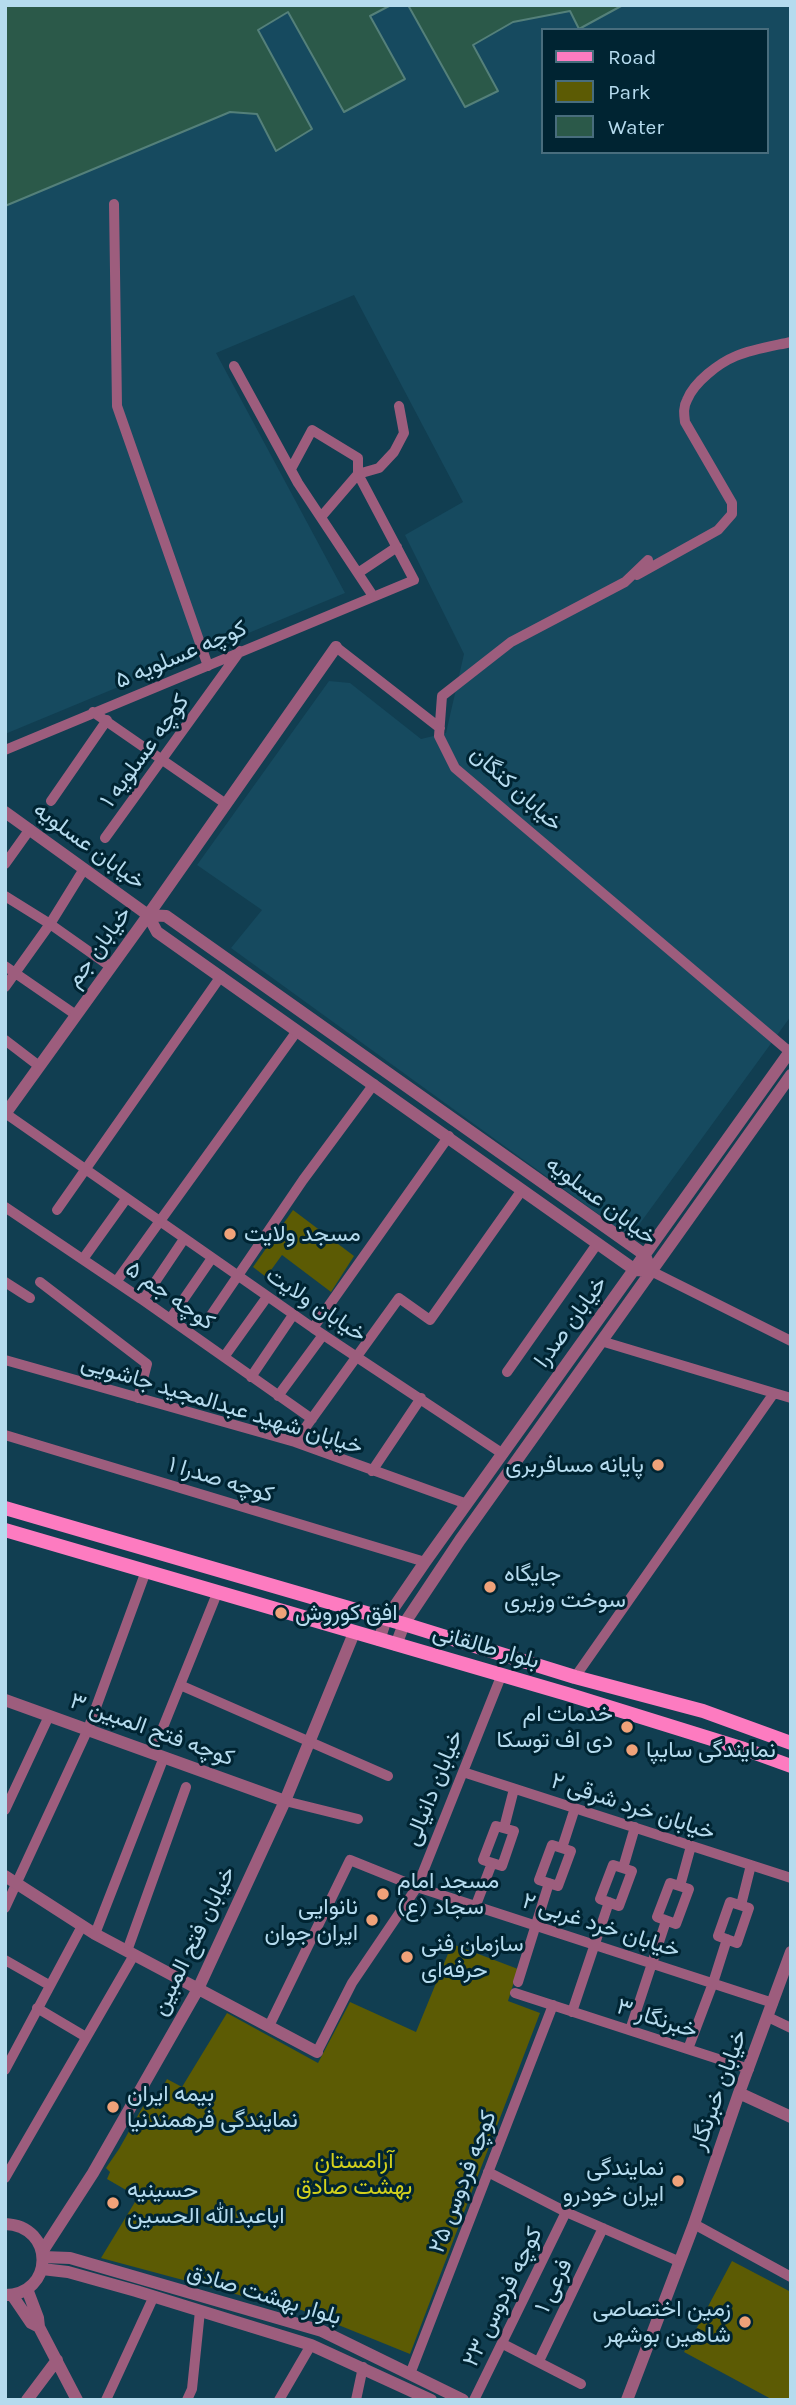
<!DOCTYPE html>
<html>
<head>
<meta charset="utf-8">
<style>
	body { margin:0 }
	#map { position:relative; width:796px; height:2405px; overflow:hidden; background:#113e51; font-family:Karla,sans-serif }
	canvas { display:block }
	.frame { position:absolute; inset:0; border:7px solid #b5dbee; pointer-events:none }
	.legend { position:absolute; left:541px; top:28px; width:228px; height:126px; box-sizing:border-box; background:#002432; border:2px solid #486d7d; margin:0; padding:9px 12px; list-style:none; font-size:21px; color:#b5dbee }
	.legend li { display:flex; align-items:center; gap:14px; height:35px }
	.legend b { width:35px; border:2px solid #486d7d }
</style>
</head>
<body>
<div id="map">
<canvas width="796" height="2405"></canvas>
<div class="frame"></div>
<ul class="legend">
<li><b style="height:9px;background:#fd7bc0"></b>Road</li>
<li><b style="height:19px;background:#5c5b04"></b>Park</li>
<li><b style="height:19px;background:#2b5949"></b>Water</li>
</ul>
</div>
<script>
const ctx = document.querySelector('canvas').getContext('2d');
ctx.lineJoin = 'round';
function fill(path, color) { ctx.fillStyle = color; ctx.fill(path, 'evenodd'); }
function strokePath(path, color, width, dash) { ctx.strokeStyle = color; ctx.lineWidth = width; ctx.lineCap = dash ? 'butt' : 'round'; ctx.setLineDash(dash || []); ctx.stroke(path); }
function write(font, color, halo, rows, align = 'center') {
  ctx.font = font + ' Karla,Vazirmatn,sans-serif'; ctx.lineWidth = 6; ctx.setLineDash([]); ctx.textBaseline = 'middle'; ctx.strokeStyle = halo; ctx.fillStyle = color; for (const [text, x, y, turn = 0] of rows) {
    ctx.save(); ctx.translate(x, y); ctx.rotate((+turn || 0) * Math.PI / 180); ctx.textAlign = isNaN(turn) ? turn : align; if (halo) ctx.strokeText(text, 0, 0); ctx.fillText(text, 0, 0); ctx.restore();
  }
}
fill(new Path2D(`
	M 391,5 L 408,5 L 465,107 L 473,45 L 513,22 L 570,11 L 579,29 L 623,5 L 791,5 L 791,1016 L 630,1237 L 231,948 L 262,910 L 197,865 L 329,681 L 350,683 L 421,739 L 446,733 L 464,654 L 405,535 L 463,502 L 354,295 L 216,353 L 345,593 L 5,734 L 5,206 L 230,112 L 257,114 L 312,129 L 258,29 L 289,12 L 370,16 ZM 542,30 L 766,30 L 766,152 L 542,152 Z`), '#164a5f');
fill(new Path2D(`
	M 293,1210 L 354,1256 L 331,1292 L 282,1255 L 266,1277 L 253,1267 Z
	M 452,1944 L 518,1969 L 508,2001 L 540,2013 L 410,2354 L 294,2307 L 291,2313 L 239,2295 L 101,2258 L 138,2197 L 107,2179 L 110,2172 L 106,2168 L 119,2149 L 150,2094 L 157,2098 L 167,2079 L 182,2087 L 227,2013 L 318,2063 L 350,2002 L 416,2032 Z
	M 732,2261 L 791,2292 L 791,2400 L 773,2400 L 684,2352 Z`), '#5c5b04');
const water = new Path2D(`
	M 5,5 L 391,5 L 370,16 L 405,79 L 344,112 L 288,12 L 258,30 L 312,129 L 276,151 L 257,114 L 230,112 L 5,206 Z
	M 408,5 L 623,5 L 579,29 L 570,11 L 513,22 L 473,45 L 498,91 L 465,107 Z`);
fill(water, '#2b5949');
strokePath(water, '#54807a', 2);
strokePath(new Path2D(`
	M 114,204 L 117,406 L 208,666
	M 234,366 L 298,483 L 373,596
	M 321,517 L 358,474 L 379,468 L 394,452 L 404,433 L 399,406
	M 648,560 L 625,582 L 511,642 L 442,696 L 439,736 L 455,768 L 791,1053
	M 358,573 L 397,547
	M 637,575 L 718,530 L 732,514 L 732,503 L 685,422 C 684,414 683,407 687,400 C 694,382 719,363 736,356 C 753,349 773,346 791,342
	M 336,647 L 440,728
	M 93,712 L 226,804
	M 5,750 L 414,580 L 358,474 L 358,458 L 312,430 L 291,469
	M 51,801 L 107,720
	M 105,838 L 240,651
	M 5,864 L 30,829
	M 5,896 L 50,924 L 111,967
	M 5,966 L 76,1015
	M 5,987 L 50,924 L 84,869
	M 5,1040 L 39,1066
	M 5,1113 L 313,1328 L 503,1454
	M 5,1207 L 143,1300 L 312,1419
	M 57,1210 L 221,976
	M 83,1259 L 126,1199
	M 651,1271 L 791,1341
	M 5,1282 L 30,1298
	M 40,1282 L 147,1364 L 138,1398
	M 116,1282 L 297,1031
	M 143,1300 L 184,1239
	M 170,1319 L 212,1258
	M 205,1324 L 303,1180 L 374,1084
	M 313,1328 L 449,1136
	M 224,1357 L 267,1297
	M 5,1360 L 295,1442 L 467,1504
	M 507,1372 L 597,1244
	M 251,1377 L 293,1315
	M 774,1393 L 791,1398
	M 278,1396 L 323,1335
	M 5,1435 L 425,1562
	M 295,1442 L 399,1298 L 430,1320 L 522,1190
	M 372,1471 L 421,1398
	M 575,1677 L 774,1393 L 601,1341
	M 180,1685 L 388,1776
	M 153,1752 L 218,1591
	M 463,1772 L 791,1878
	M 285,1801 L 358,1819
	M 5,1810 L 49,1716
	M 496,1826 L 514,1831 L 502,1866 L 483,1860 Z
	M 504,1828 L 514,1789
	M 552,1845 L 571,1851 L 558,1886 L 539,1880 Z
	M 562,1848 L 575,1808
	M 613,1865 L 632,1871 L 619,1906 L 600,1899 Z
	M 623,1868 L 635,1827
	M 670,1883 L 689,1889 L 676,1924 L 657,1917 Z
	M 680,1886 L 691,1846
	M 730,1902 L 749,1908 L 737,1943 L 718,1936 Z
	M 476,1905 L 492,1863
	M 741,1905 L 751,1865
	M 5,1908 L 88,1729 L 146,1571
	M 95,1934 L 164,1757
	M 127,1951 L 186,1787
	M 5,1960 L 49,1985
	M 518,1982 L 549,1883
	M 515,1993 L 749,2069
	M 37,2008 L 86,2037
	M 572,2012 L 609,1902
	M 768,2017 L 791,2028
	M 269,2026 L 350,1860 L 417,1887 L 773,2003
	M 630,2030 L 666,1921
	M 688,2049 L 713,1983 L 727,1939
	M 317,2052 L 352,1983 L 417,1887 L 502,1674
	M 5,2070 L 82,1926
	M 488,2172 L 566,2212 L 678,2261
	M 5,2178 L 134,1955
	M 694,2224 L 791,2277
	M 503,2344 L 581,2384
	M 539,2361 L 603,2228
	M 410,2374 L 553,2005
	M 106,2400 L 154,2296
	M 187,2400 L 192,2389 L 200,2311
	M 279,2400 L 311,2345
	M 356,2400 L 363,2367
	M 474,2400 L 566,2212`), '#9d5d7d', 10);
strokePath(new Path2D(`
	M 5,812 L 148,915 L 157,932 L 635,1270 L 651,1271 L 645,1255 L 166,916 L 148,915
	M 5,1114 L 144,921 L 336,647
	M 379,1640 L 386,1619 L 425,1562 L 791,1050
	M 396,1645 L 404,1624 L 460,1540 L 791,1075
	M 5,1700 L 285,1801
	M 5,1876 L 95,1934 L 317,2052
	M 739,2093 L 791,2117
	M 5,2224 C 56,2226 54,2295 5,2295
	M 42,2252 L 93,2173 L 198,1989 L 285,1801 L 354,1633
	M 43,2257 L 70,2258 L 322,2331 L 463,2400
	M 42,2269 L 68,2272 L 136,2291 L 311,2345 L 431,2400
	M 27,2289 L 38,2318 L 39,2327 L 77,2400
	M 12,2295 L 31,2323 L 39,2327
	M 27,2400 L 57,2360
	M 627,2400 L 694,2224 L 739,2093 L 791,1952`), '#9d5d7d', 12);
strokePath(new Path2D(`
	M 5,1508 L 404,1624 L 575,1677 L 703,1711 L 791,1743
	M 5,1530 L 567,1694 L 744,1749 L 791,1766`), '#fd7bc0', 14);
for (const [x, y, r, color] of [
	[230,1234,7,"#f0a279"],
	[658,1465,7,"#f0a279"],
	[490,1587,7,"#f0a279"],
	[281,1613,7,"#f0a279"],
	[627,1727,7,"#f0a279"],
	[632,1750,7,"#f0a279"],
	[383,1894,7,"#f0a279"],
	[372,1920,7,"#f0a279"],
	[407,1957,7,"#f0a279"],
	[113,2107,7,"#f0a279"],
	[678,2181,7,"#f0a279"],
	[113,2203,7,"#f0a279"],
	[745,2322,7,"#f0a279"]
]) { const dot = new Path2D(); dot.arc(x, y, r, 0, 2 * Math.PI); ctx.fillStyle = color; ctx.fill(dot); strokePath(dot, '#002432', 2.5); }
write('23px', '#b5dbee', '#002432', [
	["کوچه عسلویه ۵",181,655,-23],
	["کوچه عسلویه ۱",145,751,-54],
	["خیابان کنگان",516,789,42],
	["خیابان عسلویه",89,846,36],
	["خیابان جم",99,947,-54],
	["خیابان عسلویه",601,1201,37],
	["کوچه جم ۵",170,1296,35],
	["خیابان ولایت",316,1305,34],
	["خیابان صدرا",571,1322,-54],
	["خیابان شهید عبدالمجید جاشویی",222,1405,17],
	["کوچه صدرا ۱",221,1480,17],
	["بلوار طالقانی",486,1647,16],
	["کوچه فتح المبین ۳",152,1730,20],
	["خیابان دانیالی",434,1788,-68],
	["خیابان خرد شرقی ۲",633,1807,18],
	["خیابان خرد غربی ۲",601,1926,18],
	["خیابان فتح المبین",194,1941,-64],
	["خبرنگار ۳",657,2019,18],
	["خیابان خبرنگار",719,2090,-70],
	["کوچه فردوس ۲۵",463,2182,-69],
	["فرعی ۱",554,2286,-64],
	["بلوار بهشت صادق",264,2295,17],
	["کوچه فردوس ۲۳",503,2297,-64]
]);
write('23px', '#b5dbee', '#002432', [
	["مسجد ولایت",244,1234],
	["پایانه مسافربری",644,1465,"right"],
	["جایگاه",504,1574],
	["سوخت وزیری",504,1600],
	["افق کوروش",295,1613],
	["خدمات ام",613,1714,"right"],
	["دی اف توسکا",613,1740,"right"],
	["نمایندگی سایپا",646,1750],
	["مسجد امام",397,1881],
	["سجاد (ع)",397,1907],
	["نانوایی",358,1907,"right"],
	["ایران جوان",358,1933,"right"],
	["سازمان فنی",421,1944],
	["حرفه‌ای",421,1970],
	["بیمه ایران",127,2094],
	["نمایندگی فرهمندنیا",127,2120],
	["نمایندگی",664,2168,"right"],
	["ایران خودرو",664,2194,"right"],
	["حسینیه",127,2190],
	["اباعبدالله الحسین",127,2216],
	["زمین اختصاصی",731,2309,"right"],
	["شاهین بوشهر",731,2335,"right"]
], 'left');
write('23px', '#d3d11d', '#002432', [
	["آرامستان",354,2161],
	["بهشت صادق",354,2187]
]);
</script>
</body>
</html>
